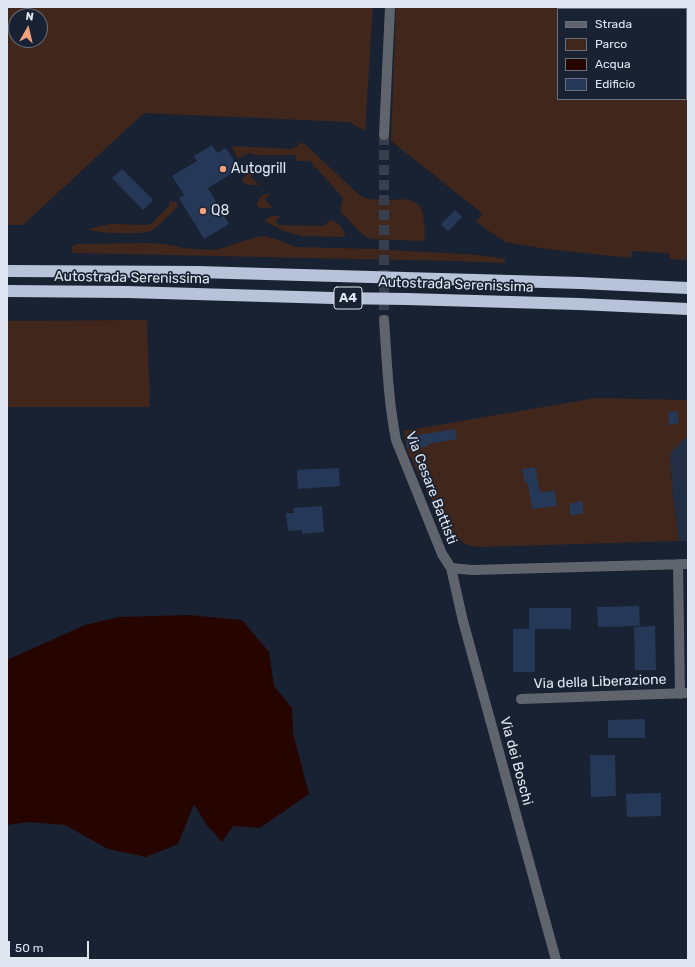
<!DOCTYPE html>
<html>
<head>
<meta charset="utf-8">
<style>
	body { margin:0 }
	#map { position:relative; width:695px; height:967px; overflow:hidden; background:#192232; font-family:Rubik,sans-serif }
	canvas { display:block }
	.frame { position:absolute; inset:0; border:8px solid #dfe6f1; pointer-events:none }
	.legend { position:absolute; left:557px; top:8px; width:130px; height:92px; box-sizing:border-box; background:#192232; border:1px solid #68707e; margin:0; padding:5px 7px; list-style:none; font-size:12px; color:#dfe6f1 }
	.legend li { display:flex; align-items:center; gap:8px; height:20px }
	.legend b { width:20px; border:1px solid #68707e }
	.north { position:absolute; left:8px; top:8px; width:40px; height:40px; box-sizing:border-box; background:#192232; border:1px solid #68707e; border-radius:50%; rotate:8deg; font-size:11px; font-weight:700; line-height:16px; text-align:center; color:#dfe6f1 }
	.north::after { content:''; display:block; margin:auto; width:14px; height:18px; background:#f1a17d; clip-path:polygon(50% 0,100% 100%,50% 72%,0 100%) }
	.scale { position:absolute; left:8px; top:941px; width:81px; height:18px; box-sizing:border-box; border:2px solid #dfe6f1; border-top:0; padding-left:5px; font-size:12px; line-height:14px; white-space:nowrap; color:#dfe6f1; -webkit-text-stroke:3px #192232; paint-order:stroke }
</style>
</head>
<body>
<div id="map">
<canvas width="695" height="967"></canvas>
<div class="frame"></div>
<ul class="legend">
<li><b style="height:5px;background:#60656d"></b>Strada</li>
<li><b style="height:11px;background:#40261b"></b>Parco</li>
<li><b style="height:11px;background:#260500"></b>Acqua</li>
<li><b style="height:11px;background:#263858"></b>Edificio</li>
</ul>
<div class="north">N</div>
<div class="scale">50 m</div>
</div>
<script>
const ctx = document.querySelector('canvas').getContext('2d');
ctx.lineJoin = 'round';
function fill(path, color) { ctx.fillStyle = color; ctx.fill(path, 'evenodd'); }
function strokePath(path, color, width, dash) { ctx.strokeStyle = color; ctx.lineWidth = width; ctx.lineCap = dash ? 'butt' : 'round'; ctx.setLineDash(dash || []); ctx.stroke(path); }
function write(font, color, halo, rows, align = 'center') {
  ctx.font = font + ' Rubik,sans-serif'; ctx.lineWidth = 3.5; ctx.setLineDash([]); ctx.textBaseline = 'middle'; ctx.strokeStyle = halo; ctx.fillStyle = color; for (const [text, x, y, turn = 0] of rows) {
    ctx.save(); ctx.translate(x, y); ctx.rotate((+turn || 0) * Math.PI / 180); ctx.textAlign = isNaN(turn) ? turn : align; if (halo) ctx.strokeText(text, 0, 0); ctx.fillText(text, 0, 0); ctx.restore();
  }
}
fill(new Path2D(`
	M 688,435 L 688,541 L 679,541 L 673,496 L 670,456 L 674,449 Z`), '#222e43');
fill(new Path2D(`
	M 7,7 L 373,7 L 365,131 L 349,122 L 144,113 L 23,225 L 7,225 ZM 16,16 L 40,16 L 40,40 L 16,40 Z
	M 396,7 L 688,7 L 688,260 L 669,259 L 669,253 L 632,251 L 631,258 L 547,249 L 505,242 L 476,222 L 483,214 L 391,141 ZM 558,9 L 686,9 L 686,99 L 558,99 Z
	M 300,143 L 302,143 L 307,146 L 359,195 C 371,203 394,198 409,200 C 413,201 417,203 420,207 C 424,213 426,234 424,240 L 419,241 L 372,239 L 368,238 L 360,232 L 340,211 L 343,198 L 310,161 L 296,161 L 296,155 L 255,155 L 248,153 L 238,159 L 232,148 L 233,146 L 291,149 L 294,148 Z
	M 256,171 L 251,177 L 259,185 L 249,185 L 243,183 C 241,176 249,171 256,171 Z
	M 266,194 L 270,194 L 265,200 L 273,208 L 260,208 L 257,205 C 257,200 261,195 266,194 Z
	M 170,201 L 176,202 L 178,206 C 171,213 159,226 151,231 C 142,235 99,233 89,230 L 91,228 L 111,224 L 148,225 L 151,224 L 169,206 Z
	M 271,216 L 281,216 L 275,222 L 279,225 L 324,226 L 330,220 C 337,221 345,229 345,235 L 343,237 L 301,236 L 284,231 L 268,223 L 265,220 Z
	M 263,236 C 275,238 286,244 298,247 L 374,249 L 478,255 L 505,259 L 505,263 L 455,261 L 72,253 L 72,246 L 77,244 L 147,243 L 165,244 L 184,248 L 210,250 L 219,249 L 250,239 Z
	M 147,320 L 150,407 L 7,407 L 7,321 Z
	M 596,398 L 688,400 L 688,435 L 674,449 L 670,456 L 673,496 L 679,541 L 479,547 L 467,545 L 460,540 L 453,533 L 429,496 L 407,450 L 403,431 Z`), '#40261b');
fill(new Path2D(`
	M 189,615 L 242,620 L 269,652 L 274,686 L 292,708 L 293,733 L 309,794 L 260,828 L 233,826 L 222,842 L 206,824 L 194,804 L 178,844 L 146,857 L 108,849 L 65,825 L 29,822 L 7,825 L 7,660 L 85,625 L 119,617 Z`), '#260500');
fill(new Path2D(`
	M 212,145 L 217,153 L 226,148 L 239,169 L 208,188 L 229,224 L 204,239 L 179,198 L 184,195 L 172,176 L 197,161 L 194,156 Z
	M 122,169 L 153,200 L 143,210 L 112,178 Z
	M 455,210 L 462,217 L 448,231 L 441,224 Z
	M 677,411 L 679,423 L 669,425 L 668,412 Z
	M 455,429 L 457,439 L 428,444 L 428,446 L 420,448 L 419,445 L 407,447 L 406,437 Z
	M 535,467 L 540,492 L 555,491 L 557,506 L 532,509 L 528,483 L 525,483 L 522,469 Z
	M 339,468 L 340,486 L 298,489 L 297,470 Z
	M 582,501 L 584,513 L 571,516 L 569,504 Z
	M 322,506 L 324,532 L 302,534 L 302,530 L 288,531 L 286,513 L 294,513 L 293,508 Z
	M 639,606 L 640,626 L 598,627 L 597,607 Z
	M 529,608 L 571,608 L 571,629 L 535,629 L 535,672 L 513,672 L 513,629 L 529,629 Z
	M 655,626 L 656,670 L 635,670 L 634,627 Z
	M 645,719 L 645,738 L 608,738 L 608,720 Z
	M 590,755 L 615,755 L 616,796 L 591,797 Z
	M 661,793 L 661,816 L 627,817 L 626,794 Z`), '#263858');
strokePath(new Path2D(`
	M 384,135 L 384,320`), '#373f4f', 10, [10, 5]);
strokePath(new Path2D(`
	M 384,135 L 390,7
	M 384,320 C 387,360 388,400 396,440 L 442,554 L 451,568 L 463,621 L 556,960
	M 678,564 L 680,694
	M 451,568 L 472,570 L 688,564
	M 521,699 L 688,693`), '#60656d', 10);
strokePath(new Path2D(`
	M 7,271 L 197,272 L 580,283 L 688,288
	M 7,291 L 127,292 L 333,298 L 407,299 L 579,304 L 688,309`), '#b6c3d9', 12);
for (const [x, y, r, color] of [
	[223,169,4,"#f1a17d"],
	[203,211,4,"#f1a17d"]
]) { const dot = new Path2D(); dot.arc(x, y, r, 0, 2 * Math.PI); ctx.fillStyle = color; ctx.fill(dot); strokePath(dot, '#192232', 1.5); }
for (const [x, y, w] of [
	[348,298,28]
]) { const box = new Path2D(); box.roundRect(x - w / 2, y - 11, w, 22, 3); ctx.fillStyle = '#192232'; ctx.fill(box); strokePath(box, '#dfe6f1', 1); }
write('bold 13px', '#dfe6f1', null, [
	["A4",348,298]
]);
write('14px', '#dfe6f1', '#192232', [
	["Autogrill",231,169],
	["Q8",211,211]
], 'left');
write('14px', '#dfe6f1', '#192232', [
	["Autostrada Serenissima",132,278,1],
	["Autostrada Serenissima",456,285,2],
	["Via Cesare Battisti",431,488,69],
	["Via della Liberazione",600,682,-2],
	["Via dei Boschi",516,761,75]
]);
</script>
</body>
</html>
